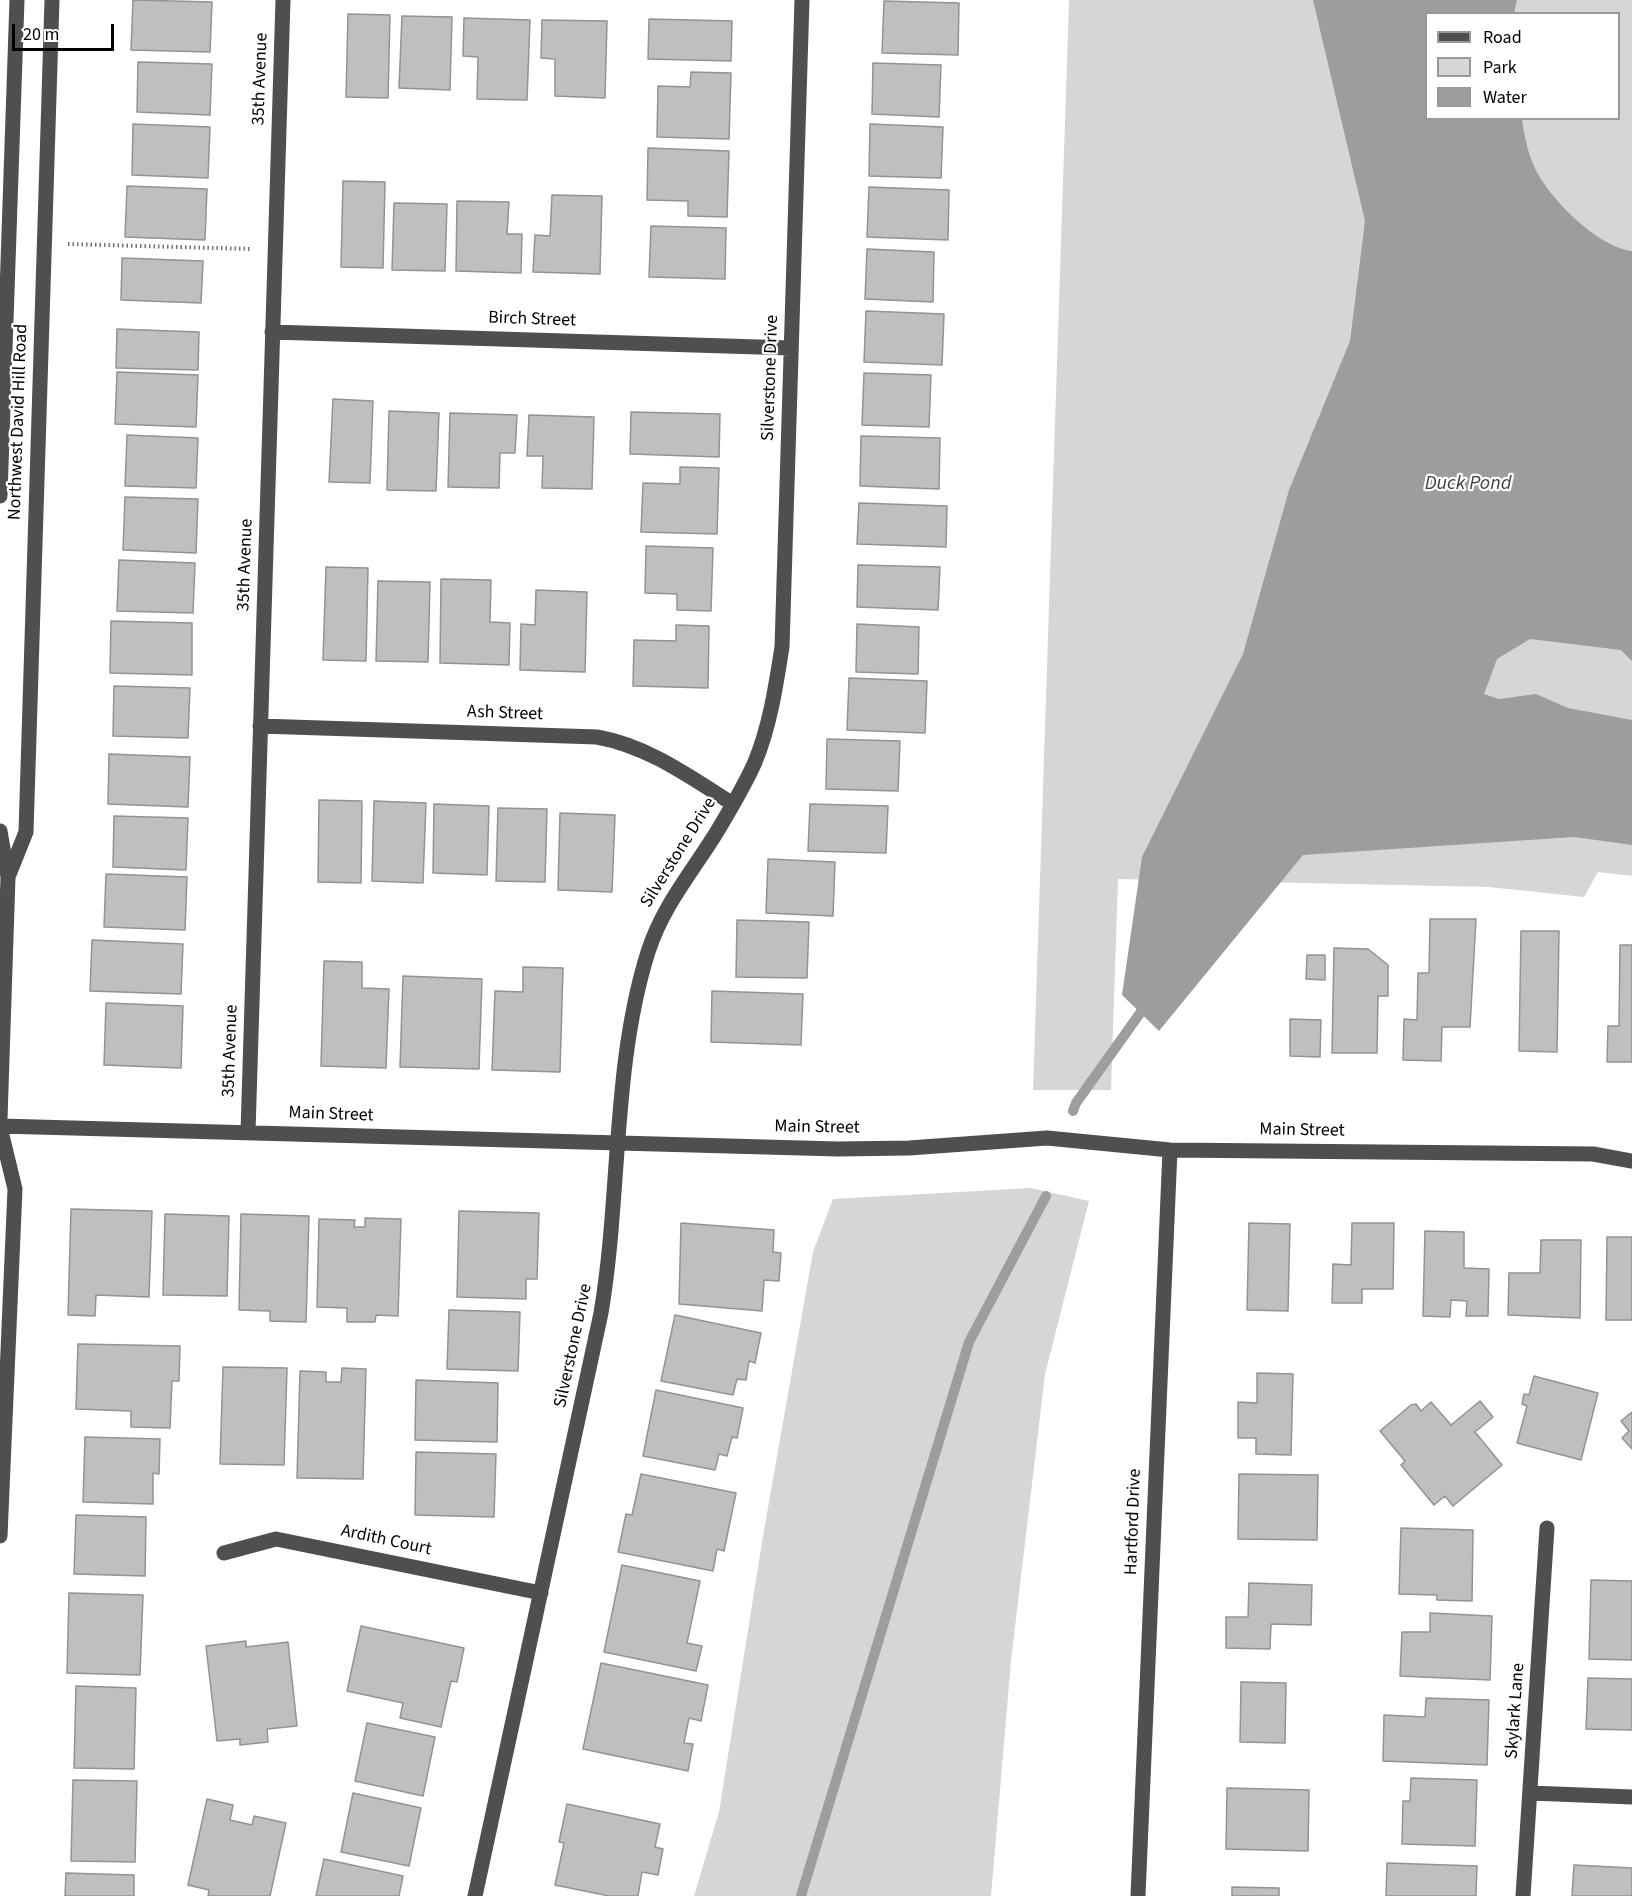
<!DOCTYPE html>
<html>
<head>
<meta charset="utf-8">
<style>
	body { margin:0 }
	#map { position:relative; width:1632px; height:1896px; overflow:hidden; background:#fff; font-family:"Source Sans 3",sans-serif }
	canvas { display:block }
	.legend { position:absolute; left:1425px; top:12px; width:195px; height:108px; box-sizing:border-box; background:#fff; border:2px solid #999; margin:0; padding:8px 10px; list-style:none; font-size:18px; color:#000 }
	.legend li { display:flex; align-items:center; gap:12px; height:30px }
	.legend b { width:30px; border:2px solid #999 }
	.scale { position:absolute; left:12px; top:24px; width:102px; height:27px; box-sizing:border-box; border:3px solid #000; border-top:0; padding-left:8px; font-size:18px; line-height:21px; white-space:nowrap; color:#000; -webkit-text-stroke:4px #fff; paint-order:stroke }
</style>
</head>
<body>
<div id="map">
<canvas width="1632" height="1896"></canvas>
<ul class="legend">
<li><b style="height:8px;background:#4f4f4f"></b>Road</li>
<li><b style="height:16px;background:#d6d6d6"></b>Park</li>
<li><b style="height:16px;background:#9d9d9d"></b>Water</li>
</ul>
<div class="scale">20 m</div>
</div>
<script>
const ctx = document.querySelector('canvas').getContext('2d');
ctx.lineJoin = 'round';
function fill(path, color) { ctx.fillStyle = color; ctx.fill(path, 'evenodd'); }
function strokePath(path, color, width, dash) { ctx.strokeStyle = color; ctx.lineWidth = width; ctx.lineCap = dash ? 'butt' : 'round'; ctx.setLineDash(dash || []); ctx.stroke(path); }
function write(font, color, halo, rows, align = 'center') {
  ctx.font = font + ' "Source Sans 3",sans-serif'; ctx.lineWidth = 4.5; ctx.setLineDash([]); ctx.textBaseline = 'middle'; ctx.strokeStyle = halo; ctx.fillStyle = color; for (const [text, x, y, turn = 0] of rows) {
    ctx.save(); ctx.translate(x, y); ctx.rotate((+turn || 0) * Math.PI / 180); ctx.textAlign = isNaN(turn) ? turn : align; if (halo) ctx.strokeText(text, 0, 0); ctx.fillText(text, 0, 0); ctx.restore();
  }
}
fill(new Path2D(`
	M 1069,0 L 1632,0 L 1632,876 L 1598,872 L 1584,897 L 1489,887 L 1118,879 L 1111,1090 L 1033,1090 ZM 1426,14 L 1618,14 L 1618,118 L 1426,118 Z
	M 1031,1188 L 1089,1201 L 1045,1374 L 1011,1661 L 991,1896 L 694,1896 L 719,1812 L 763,1536 L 813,1252 L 833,1199 Z`), '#d6d6d6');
fill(new Path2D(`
	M 1313,0 L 1517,0 L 1514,13 L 1426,14 L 1426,118 L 1522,119 C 1524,133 1527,150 1533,164 C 1546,196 1597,247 1632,251 L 1632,661 L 1621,650 L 1530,639 L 1497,659 L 1484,694 L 1499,699 L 1536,694 L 1568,708 L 1632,720 L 1632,845 L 1574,837 L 1303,855 L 1159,1031 L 1122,995 L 1142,857 L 1243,654 L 1289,490 L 1350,341 L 1365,221 Z`), '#9d9d9d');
strokePath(new Path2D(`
	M 1073,1111 L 1076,1103 L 1148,1002
	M 801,1896 L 969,1342 L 1046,1196`), '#9d9d9d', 10);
const building = new Path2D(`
	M 133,0 L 212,2 L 210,52 L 131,50 Z
	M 884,1 L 959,3 L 958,55 L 882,53 Z
	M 348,14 L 390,15 L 388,98 L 346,97 Z
	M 402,16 L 452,17 L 450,90 L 399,88 Z
	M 464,18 L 530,20 L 527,100 L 477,99 L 478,57 L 463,56 Z
	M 649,19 L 732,21 L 731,61 L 648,59 Z
	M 542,20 L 607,21 L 605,98 L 555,96 L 555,59 L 541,58 Z
	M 138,62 L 212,64 L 210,115 L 137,112 Z
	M 873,63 L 941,65 L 939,117 L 872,114 Z
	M 691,72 L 731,73 L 729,139 L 657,137 L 658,86 L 690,87 Z
	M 133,124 L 210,127 L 208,178 L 132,175 Z
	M 870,124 L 943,127 L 941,178 L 869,176 Z
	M 648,148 L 729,151 L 727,217 L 688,216 L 688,201 L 647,200 Z
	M 343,181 L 385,182 L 383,268 L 341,267 Z
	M 127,186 L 207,189 L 205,240 L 125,237 Z
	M 869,187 L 949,190 L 948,240 L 867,237 Z
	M 552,195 L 602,196 L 600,274 L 533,272 L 535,235 L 550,236 Z
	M 457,201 L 509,202 L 507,234 L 522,234 L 521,273 L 456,271 Z
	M 394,203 L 447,204 L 445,271 L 392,270 Z
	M 651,226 L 726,228 L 725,279 L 649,277 Z
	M 867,249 L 934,252 L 933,302 L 865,299 Z
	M 122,258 L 203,261 L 201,303 L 121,300 Z
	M 866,311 L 944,314 L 942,365 L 864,362 Z
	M 117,329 L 199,332 L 198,370 L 116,368 Z
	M 117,372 L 198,375 L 196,427 L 115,424 Z
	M 864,373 L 931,375 L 929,427 L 862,425 Z
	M 333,399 L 373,401 L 370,483 L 329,482 Z
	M 389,411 L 439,413 L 436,491 L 387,490 Z
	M 631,412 L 720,414 L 719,457 L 630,454 Z
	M 450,413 L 517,415 L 515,453 L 500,453 L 499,488 L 448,487 Z
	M 529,415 L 594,417 L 592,489 L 542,488 L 543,456 L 527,456 Z
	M 127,435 L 198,438 L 196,488 L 125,486 Z
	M 861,436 L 940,438 L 939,489 L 860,486 Z
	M 680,467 L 719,468 L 717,534 L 641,532 L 643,483 L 680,484 Z
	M 125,497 L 198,499 L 196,553 L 123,550 Z
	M 859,503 L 947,506 L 946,547 L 857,544 Z
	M 646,546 L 713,548 L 711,611 L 677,610 L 677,594 L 645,593 Z
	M 119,560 L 195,563 L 193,613 L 117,611 Z
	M 858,565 L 940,567 L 938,610 L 857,607 Z
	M 326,567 L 368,568 L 366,661 L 323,660 Z
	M 441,579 L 491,580 L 490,622 L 510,623 L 509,665 L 440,663 Z
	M 378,581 L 430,582 L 428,662 L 376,661 Z
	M 536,590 L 587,592 L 585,672 L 520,670 L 521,624 L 535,625 Z
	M 111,621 L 192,623 L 192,675 L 110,673 Z
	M 857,624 L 919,627 L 918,674 L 856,672 Z
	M 676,625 L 709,626 L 708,688 L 633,686 L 634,640 L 676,641 Z
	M 849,678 L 927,681 L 925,733 L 847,730 Z
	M 114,686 L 190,688 L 188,738 L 113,736 Z
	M 827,739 L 900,741 L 898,791 L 826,789 Z
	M 109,754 L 190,757 L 188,807 L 108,804 Z
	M 319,800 L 362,801 L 361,883 L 318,882 Z
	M 374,801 L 426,803 L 423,883 L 372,881 Z
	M 434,804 L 489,806 L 487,875 L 433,873 Z
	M 810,804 L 888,806 L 886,853 L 808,851 Z
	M 498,808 L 547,809 L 545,882 L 496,881 Z
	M 560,813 L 615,815 L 612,892 L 558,890 Z
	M 114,816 L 188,818 L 186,870 L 113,867 Z
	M 768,859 L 835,862 L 833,916 L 766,913 Z
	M 106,874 L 187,877 L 185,930 L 104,927 Z
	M 1430,919 L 1476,919 L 1470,1027 L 1442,1027 L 1441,1061 L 1403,1060 L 1404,1019 L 1417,1020 L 1418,973 L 1429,973 Z
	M 737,920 L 809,922 L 807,978 L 736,977 Z
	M 1521,931 L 1559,931 L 1557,1052 L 1519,1051 Z
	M 92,940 L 183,944 L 181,994 L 90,991 Z
	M 1620,945 L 1632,945 L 1632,1062 L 1607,1062 L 1608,1026 L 1619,1026 Z
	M 1334,948 L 1368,949 L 1388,965 L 1388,996 L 1378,996 L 1377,1053 L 1332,1053 Z
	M 1307,955 L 1325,955 L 1325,980 L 1306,979 Z
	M 324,961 L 362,962 L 362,988 L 389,989 L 386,1068 L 321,1066 Z
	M 523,967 L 563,968 L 560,1072 L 492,1070 L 495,991 L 523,992 Z
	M 403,976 L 482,979 L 479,1069 L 400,1067 Z
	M 712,991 L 803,994 L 801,1045 L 711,1042 Z
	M 106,1003 L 183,1006 L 181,1068 L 104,1065 Z
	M 1290,1019 L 1321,1020 L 1320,1057 L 1290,1056 Z
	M 71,1209 L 152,1211 L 149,1297 L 96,1295 L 95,1316 L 68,1315 Z
	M 459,1211 L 539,1213 L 537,1279 L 526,1279 L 526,1299 L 457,1297 Z
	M 165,1214 L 229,1216 L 227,1296 L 163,1295 Z
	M 241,1214 L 309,1216 L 306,1322 L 270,1321 L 270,1311 L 239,1310 Z
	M 365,1218 L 401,1219 L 398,1316 L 376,1315 L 375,1322 L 347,1322 L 347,1308 L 317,1307 L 319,1219 L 355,1220 L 354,1227 L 365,1227 Z
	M 681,1223 L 774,1230 L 773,1252 L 781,1253 L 779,1281 L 764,1280 L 762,1311 L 679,1304 Z
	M 1249,1223 L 1290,1224 L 1288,1311 L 1247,1310 Z
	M 1352,1223 L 1394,1223 L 1393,1289 L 1362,1289 L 1362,1303 L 1332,1303 L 1333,1264 L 1351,1265 Z
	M 1425,1231 L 1464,1232 L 1464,1268 L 1489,1269 L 1488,1316 L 1466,1316 L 1467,1301 L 1451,1300 L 1450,1317 L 1423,1316 Z
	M 1607,1237 L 1632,1237 L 1632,1320 L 1606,1320 Z
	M 1541,1240 L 1581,1240 L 1580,1318 L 1508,1315 L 1509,1273 L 1540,1273 Z
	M 449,1310 L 520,1312 L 518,1371 L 447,1369 Z
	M 675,1315 L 761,1333 L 755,1363 L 749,1361 L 746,1380 L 737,1379 L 733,1395 L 661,1381 Z
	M 78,1344 L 180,1346 L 179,1381 L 172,1381 L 170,1428 L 131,1427 L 131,1411 L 76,1409 Z
	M 223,1367 L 287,1368 L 284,1465 L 220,1464 Z
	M 342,1368 L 366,1369 L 363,1479 L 297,1478 L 300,1371 L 326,1372 L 326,1382 L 341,1382 Z
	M 1257,1373 L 1293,1374 L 1291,1455 L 1256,1454 L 1256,1438 L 1238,1438 L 1238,1402 L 1257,1403 Z
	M 1534,1376 L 1598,1393 L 1581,1460 L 1517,1443 L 1527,1406 L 1522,1404 L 1524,1394 L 1529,1395 Z
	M 416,1380 L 498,1383 L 497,1442 L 415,1440 Z
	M 656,1390 L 743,1408 L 737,1438 L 732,1437 L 727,1456 L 719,1454 L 715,1470 L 643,1456 Z
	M 1480,1401 L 1493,1417 L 1475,1432 L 1502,1465 L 1453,1506 L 1445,1496 L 1434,1505 L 1401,1465 L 1405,1461 L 1380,1431 L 1411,1405 L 1416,1404 L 1421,1411 L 1431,1402 L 1451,1425 Z
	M 1632,1412 L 1632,1449 L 1622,1438 L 1629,1431 L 1621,1421 Z
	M 85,1437 L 160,1439 L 159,1474 L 153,1473 L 153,1504 L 83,1502 Z
	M 416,1452 L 496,1454 L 494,1517 L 415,1515 Z
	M 641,1474 L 736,1493 L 724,1551 L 717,1549 L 713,1571 L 618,1552 L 626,1514 L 632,1515 Z
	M 1239,1474 L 1318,1475 L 1317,1540 L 1238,1539 Z
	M 76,1515 L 146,1517 L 145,1576 L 74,1574 Z
	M 1401,1528 L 1473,1530 L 1472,1601 L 1437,1600 L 1437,1595 L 1399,1594 Z
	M 622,1565 L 700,1581 L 687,1643 L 702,1646 L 696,1671 L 604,1652 Z
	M 1591,1580 L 1632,1581 L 1632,1660 L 1589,1659 Z
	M 1249,1583 L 1312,1585 L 1311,1625 L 1271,1624 L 1270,1649 L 1226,1648 L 1226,1617 L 1248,1617 Z
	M 69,1593 L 143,1595 L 140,1675 L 67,1673 Z
	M 1430,1613 L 1492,1616 L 1490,1680 L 1400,1676 L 1402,1632 L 1430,1632 Z
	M 361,1626 L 464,1648 L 457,1682 L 451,1681 L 441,1727 L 400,1718 L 403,1703 L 347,1691 Z
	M 246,1641 L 246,1647 L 288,1642 L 297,1726 L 267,1729 L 268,1742 L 240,1745 L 240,1739 L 217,1741 L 206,1646 Z
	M 601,1663 L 708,1685 L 701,1721 L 689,1718 L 684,1743 L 693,1744 L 688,1771 L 583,1749 Z
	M 1588,1678 L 1632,1679 L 1632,1730 L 1586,1729 Z
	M 1241,1682 L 1286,1683 L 1285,1743 L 1240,1742 Z
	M 76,1686 L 136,1688 L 134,1769 L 74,1768 Z
	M 1426,1698 L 1489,1700 L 1487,1765 L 1383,1761 L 1384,1715 L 1425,1717 Z
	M 367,1723 L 435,1737 L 423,1796 L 355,1781 Z
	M 1411,1778 L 1477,1780 L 1475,1846 L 1402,1844 L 1403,1801 L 1410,1801 Z
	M 73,1780 L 137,1781 L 135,1862 L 71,1861 Z
	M 1227,1788 L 1309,1790 L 1308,1851 L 1226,1849 Z
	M 353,1793 L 421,1808 L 409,1866 L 341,1852 Z
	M 207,1799 L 233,1805 L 230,1820 L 252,1825 L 254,1816 L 286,1823 L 270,1896 L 208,1896 L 209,1890 L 188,1885 Z
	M 567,1804 L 660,1824 L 655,1847 L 663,1849 L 658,1875 L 642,1872 L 638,1896 L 609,1896 L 555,1885 L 564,1843 L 559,1842 Z
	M 324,1859 L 403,1876 L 399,1896 L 316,1896 Z
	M 1387,1863 L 1477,1866 L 1476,1896 L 1386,1896 Z
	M 1574,1865 L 1632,1868 L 1632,1896 L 1572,1896 Z
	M 66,1873 L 134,1875 L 134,1896 L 65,1896 Z
	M 1232,1887 L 1279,1888 L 1279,1896 L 1232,1896 Z`);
fill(building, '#bfbfbf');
strokePath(building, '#939393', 1.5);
strokePath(new Path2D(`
	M 68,244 L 250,249`), '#717171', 4, [1.5, 3]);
strokePath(new Path2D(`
	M 272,332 L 791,348
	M 0,496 L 17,0
	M 260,726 L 597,737 C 648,746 690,777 733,804
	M 0,831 L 8,877 L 0,1119
	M 8,877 L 26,832 L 52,0
	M 0,1126 L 838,1149 L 909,1148 L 1047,1138 L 1170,1150 L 1593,1154 L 1632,1161
	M 0,1127 L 15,1189 L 0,1536
	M 248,1132 L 283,0
	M 224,1553 L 276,1539 L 541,1593
	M 1530,1793 L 1632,1797
	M 475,1896 L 601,1313 C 621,1194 612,1066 648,952 C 663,905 693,871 718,830 C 731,808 745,785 755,762 C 770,726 776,685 782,647 L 802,0
	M 1138,1896 L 1170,1150
	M 1523,1896 L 1547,1528`), '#4f4f4f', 15);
write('18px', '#000', '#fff', [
	["35th Avenue",261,79,-88],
	["Birch Street",532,320,2],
	["Silverstone Drive",771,378,-88],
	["Northwest David Hill Road",19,422,-88],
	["35th Avenue",246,565,-88],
	["Ash Street",505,714,2],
	["Silverstone Drive",679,853,-58],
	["35th Avenue",231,1051,-88],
	["Main Street",331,1115,2],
	["Main Street",817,1128,1],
	["Main Street",1302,1131,1],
	["Silverstone Drive",574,1346,-78],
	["Hartford Drive",1134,1522,-88],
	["Ardith Court",386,1541,12],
	["Skylark Lane",1516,1711,-86]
]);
write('italic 20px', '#3e3e3e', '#fff', [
	["Duck Pond",1468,485]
]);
</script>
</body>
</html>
